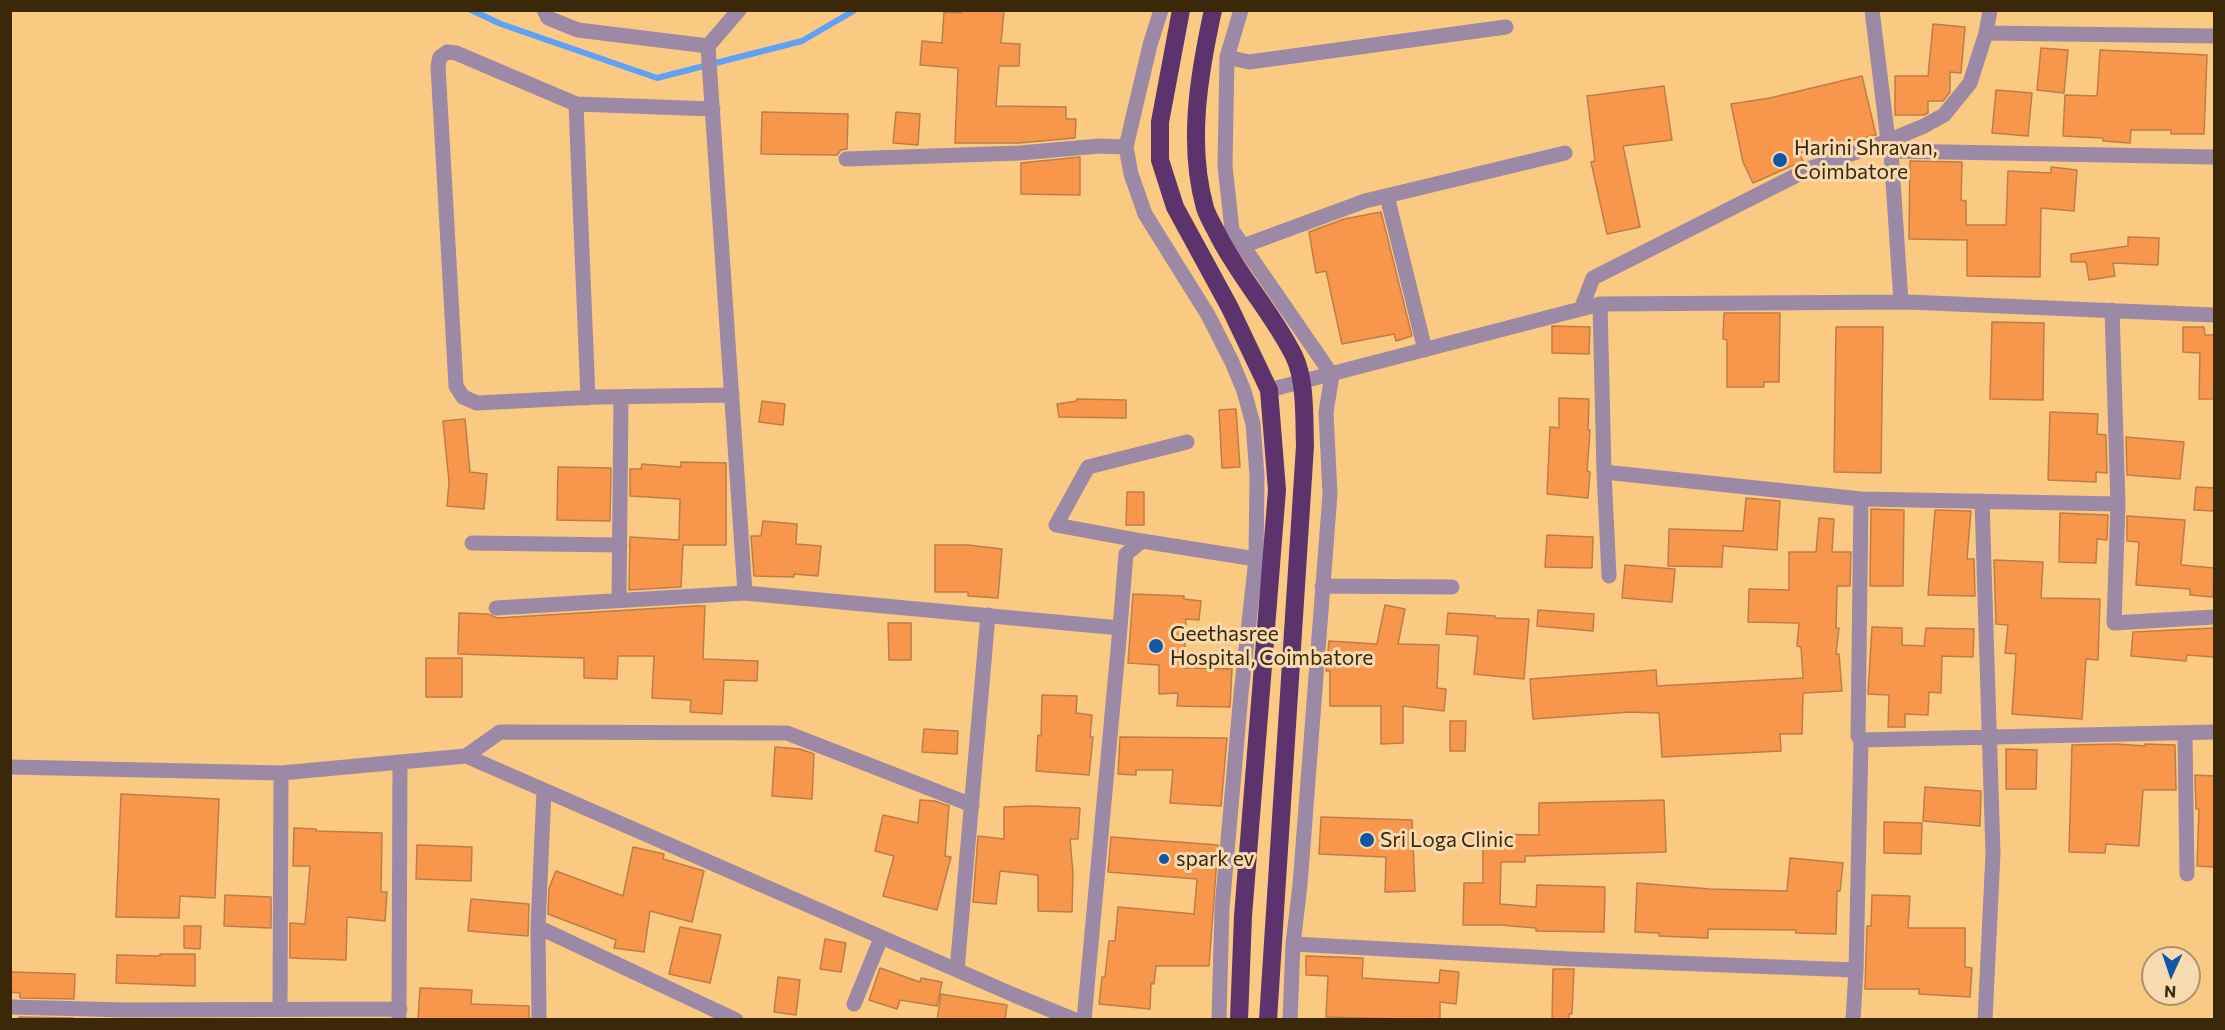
<!DOCTYPE html>
<html>
<head>
<meta charset="utf-8">
<style>
	body { margin:0 }
	#map { position:relative; width:2225px; height:1030px; overflow:hidden; background:#fac982; font-family:Commissioner,sans-serif }
	canvas { display:block }
	.frame { position:absolute; inset:0; border:12px solid #3b2809; pointer-events:none }
	.north { position:absolute; left:2141px; top:946px; width:60px; height:60px; box-sizing:border-box; background:#f8dab1; border:2px solid #ac936e; border-radius:50%; rotate:183deg; font-size:16px; font-weight:700; line-height:24px; text-align:center; color:#3b2809 }
	.north::after { content:''; display:block; margin:auto; width:21px; height:27px; background:#1257a7; clip-path:polygon(50% 0,100% 100%,50% 72%,0 100%) }
</style>
</head>
<body>
<div id="map">
<canvas width="2225" height="1030"></canvas>
<div class="frame"></div>
<div class="north">N</div>
</div>
<script>
const ctx = document.querySelector('canvas').getContext('2d');
ctx.lineJoin = 'round';
function strokePath(path, color, width, dash) { ctx.strokeStyle = color; ctx.lineWidth = width; ctx.lineCap = dash ? 'butt' : 'round'; ctx.setLineDash(dash || []); ctx.stroke(path); }
function fill(path, color) { ctx.fillStyle = color; ctx.fill(path, 'evenodd'); }
function write(font, color, halo, rows, align = 'center') {
  ctx.font = font + ' Commissioner,sans-serif'; ctx.lineWidth = 6; ctx.setLineDash([]); ctx.textBaseline = 'middle'; ctx.strokeStyle = halo; ctx.fillStyle = color; for (const [text, x, y, turn = 0] of rows) {
    ctx.save(); ctx.translate(x, y); ctx.rotate((+turn || 0) * Math.PI / 180); ctx.textAlign = isNaN(turn) ? turn : align; if (halo) ctx.strokeText(text, 0, 0); ctx.fillText(text, 0, 0); ctx.restore();
  }
}
strokePath(new Path2D(`
	M 471,10 L 501,24 L 657,78 L 802,41 L 855,10`), '#5ea1f9', 6);
const building = new Path2D(`
	M 962,10 L 1004,10 L 1001,43 L 1020,44 L 1019,66 L 999,66 L 996,106 L 1066,107 L 1066,119 L 1076,119 L 1075,138 L 1019,143 L 955,143 L 958,68 L 920,65 L 922,41 L 942,43 L 944,12 L 961,13 Z
	M 1933,24 L 1965,27 L 1961,73 L 1950,72 L 1950,92 L 1943,101 L 1928,101 L 1928,113 L 1924,115 L 1895,115 L 1895,76 L 1928,76 Z
	M 2041,48 L 2068,50 L 2064,93 L 2037,90 Z
	M 2100,50 L 2207,55 L 2204,134 L 2171,134 L 2171,130 L 2131,130 L 2130,143 L 2103,141 L 2103,138 L 2063,136 L 2065,95 L 2097,96 Z
	M 1862,76 L 1876,135 L 1799,153 L 1803,161 L 1753,183 L 1743,162 L 1731,104 L 1770,98 Z
	M 1664,86 L 1672,140 L 1623,146 L 1640,227 L 1607,234 L 1591,162 L 1595,161 L 1587,96 Z
	M 1996,90 L 2032,93 L 2028,136 L 1992,133 Z
	M 762,112 L 848,114 L 847,149 L 841,150 L 837,155 L 761,154 Z
	M 896,112 L 920,114 L 918,145 L 893,143 Z
	M 1080,157 L 1080,195 L 1021,194 L 1021,163 Z
	M 1910,161 L 1962,162 L 1961,200 L 1966,201 L 1966,225 L 2006,225 L 2008,171 L 2051,173 L 2051,167 L 2077,170 L 2074,211 L 2041,208 L 2040,277 L 1967,276 L 1967,240 L 1909,239 Z
	M 1381,212 L 1412,336 L 1396,341 L 1394,334 L 1342,344 L 1326,271 L 1316,273 L 1309,232 L 1344,219 Z
	M 2128,237 L 2159,238 L 2158,265 L 2113,263 L 2115,276 L 2089,280 L 2086,262 L 2071,262 L 2071,254 L 2128,246 Z
	M 1724,313 L 1780,313 L 1779,382 L 1764,382 L 1764,387 L 1727,387 L 1727,340 L 1723,339 Z
	M 1992,322 L 2044,323 L 2043,400 L 1990,399 Z
	M 1552,326 L 1590,327 L 1589,354 L 1552,353 Z
	M 1836,327 L 1883,327 L 1881,473 L 1834,472 Z
	M 2183,327 L 2204,327 L 2205,335 L 2214,335 L 2214,399 L 2199,399 L 2200,353 L 2183,352 Z
	M 1559,398 L 1589,399 L 1588,430 L 1590,430 L 1587,471 L 1590,472 L 1588,498 L 1547,494 L 1550,427 L 1559,428 Z
	M 1077,399 L 1126,400 L 1126,418 L 1059,417 L 1057,404 L 1077,401 Z
	M 762,401 L 785,404 L 783,425 L 759,422 Z
	M 1236,409 L 1240,467 L 1222,468 L 1219,410 Z
	M 2050,412 L 2098,414 L 2097,434 L 2106,435 L 2107,473 L 2096,472 L 2096,482 L 2048,480 Z
	M 465,419 L 470,472 L 487,474 L 484,509 L 447,506 L 449,482 L 443,421 Z
	M 2126,437 L 2184,442 L 2180,479 L 2127,475 Z
	M 681,462 L 726,463 L 726,545 L 683,545 L 681,587 L 629,590 L 630,537 L 679,540 L 680,499 L 630,496 L 630,469 L 641,469 L 642,464 L 681,467 Z
	M 558,467 L 611,468 L 610,521 L 557,520 Z
	M 2196,487 L 2214,488 L 2214,511 L 2194,510 Z
	M 1127,492 L 1144,492 L 1144,525 L 1126,525 Z
	M 1746,498 L 1780,501 L 1777,550 L 1723,546 L 1722,567 L 1668,566 L 1669,529 L 1743,531 Z
	M 1871,509 L 1904,510 L 1903,586 L 1870,586 Z
	M 1935,510 L 1971,511 L 1967,559 L 1974,559 L 1975,596 L 1928,595 Z
	M 2060,513 L 2108,515 L 2107,540 L 2097,539 L 2096,563 L 2059,562 Z
	M 2127,516 L 2185,520 L 2181,565 L 2214,568 L 2213,597 L 2190,595 L 2190,589 L 2136,585 L 2139,542 L 2127,541 Z
	M 1819,518 L 1834,519 L 1832,552 L 1851,552 L 1850,586 L 1837,586 L 1836,628 L 1839,628 L 1836,654 L 1839,654 L 1842,691 L 1803,693 L 1802,734 L 1780,734 L 1781,751 L 1662,757 L 1659,713 L 1630,712 L 1533,719 L 1530,679 L 1656,670 L 1657,686 L 1803,678 L 1801,647 L 1797,646 L 1799,623 L 1748,622 L 1749,589 L 1789,590 L 1789,552 L 1816,552 Z
	M 763,521 L 797,524 L 796,544 L 821,546 L 818,576 L 794,574 L 794,577 L 754,576 L 751,536 L 761,536 Z
	M 1547,535 L 1593,537 L 1592,568 L 1545,567 Z
	M 935,545 L 968,545 L 1002,549 L 998,598 L 968,596 L 968,592 L 935,592 Z
	M 1994,560 L 2043,562 L 2041,598 L 2100,599 L 2098,660 L 2086,659 L 2082,719 L 2012,714 L 2016,654 L 2005,653 L 2008,625 L 1996,624 Z
	M 1625,565 L 1675,569 L 1672,602 L 1622,598 Z
	M 1133,594 L 1184,596 L 1184,599 L 1201,601 L 1199,620 L 1186,619 L 1184,668 L 1232,669 L 1230,707 L 1177,706 L 1178,693 L 1159,694 L 1159,665 L 1128,663 Z
	M 1385,605 L 1405,609 L 1398,644 L 1439,645 L 1437,688 L 1446,689 L 1444,711 L 1403,706 L 1403,743 L 1381,744 L 1381,706 L 1330,706 L 1330,671 L 1326,671 L 1329,641 L 1377,644 Z
	M 695,606 L 705,606 L 703,659 L 758,661 L 757,681 L 724,680 L 722,714 L 690,712 L 691,700 L 652,698 L 654,656 L 618,656 L 617,679 L 584,678 L 584,658 L 458,654 L 459,613 L 488,614 L 497,618 Z
	M 1538,610 L 1594,614 L 1593,631 L 1537,626 Z
	M 1448,613 L 1495,616 L 1495,618 L 1529,619 L 1524,679 L 1474,674 L 1478,636 L 1446,634 Z
	M 888,623 L 911,623 L 911,660 L 889,660 Z
	M 1872,627 L 1902,628 L 1902,645 L 1924,646 L 1926,628 L 1974,629 L 1973,657 L 1942,656 L 1941,693 L 1929,692 L 1928,715 L 1905,714 L 1905,727 L 1888,727 L 1889,695 L 1868,694 Z
	M 2214,628 L 2214,657 L 2187,655 L 2186,661 L 2131,656 L 2133,632 Z
	M 426,658 L 462,658 L 462,697 L 426,697 Z
	M 1042,695 L 1077,696 L 1076,713 L 1092,715 L 1090,737 L 1093,737 L 1089,775 L 1036,771 L 1038,735 L 1041,736 Z
	M 1450,721 L 1466,721 L 1465,751 L 1450,751 Z
	M 924,729 L 958,731 L 957,754 L 922,752 Z
	M 1120,737 L 1227,738 L 1221,806 L 1170,803 L 1173,770 L 1136,770 L 1136,775 L 1118,774 Z
	M 2117,744 L 2145,746 L 2145,744 L 2175,745 L 2176,790 L 2143,790 L 2139,846 L 2106,844 L 2105,853 L 2069,852 L 2072,745 Z
	M 775,747 L 800,749 L 814,754 L 812,799 L 772,796 Z
	M 2006,749 L 2037,750 L 2036,789 L 2006,789 Z
	M 2195,775 L 2214,776 L 2214,867 L 2197,866 L 2199,809 L 2196,809 Z
	M 1925,787 L 1981,791 L 1980,826 L 1923,821 Z
	M 121,794 L 219,799 L 215,898 L 180,896 L 179,918 L 116,917 Z
	M 920,800 L 935,801 L 949,806 L 945,856 L 951,857 L 937,910 L 883,896 L 894,856 L 875,851 L 883,815 L 918,823 Z
	M 1664,800 L 1666,852 L 1525,856 L 1525,862 L 1501,862 L 1500,904 L 1536,907 L 1537,885 L 1605,887 L 1604,932 L 1536,931 L 1536,928 L 1500,925 L 1463,925 L 1464,883 L 1483,883 L 1483,834 L 1539,835 L 1539,803 Z
	M 1031,806 L 1080,808 L 1078,839 L 1070,839 L 1073,873 L 1072,912 L 1038,911 L 1038,875 L 1000,871 L 996,904 L 973,902 L 978,836 L 1004,839 L 1004,807 Z
	M 1321,817 L 1412,820 L 1415,891 L 1385,892 L 1386,857 L 1319,854 Z
	M 1884,822 L 1922,823 L 1921,854 L 1884,853 Z
	M 294,828 L 316,829 L 316,831 L 382,833 L 381,892 L 387,892 L 385,921 L 347,917 L 346,960 L 290,958 L 290,923 L 305,924 L 310,866 L 293,866 Z
	M 1111,837 L 1218,845 L 1209,966 L 1156,966 L 1154,984 L 1151,983 L 1150,1009 L 1099,1004 L 1102,977 L 1105,977 L 1109,941 L 1115,941 L 1118,907 L 1194,914 L 1197,879 L 1108,872 Z
	M 417,845 L 472,847 L 471,881 L 416,879 Z
	M 633,847 L 664,854 L 663,859 L 704,871 L 692,922 L 650,911 L 644,952 L 614,948 L 616,940 L 548,914 L 549,888 L 556,871 L 623,896 Z
	M 1790,858 L 1843,863 L 1840,891 L 1837,891 L 1836,934 L 1796,933 L 1796,930 L 1708,929 L 1708,938 L 1659,936 L 1659,933 L 1635,932 L 1637,883 L 1710,889 L 1787,891 Z
	M 225,895 L 271,897 L 271,928 L 224,926 Z
	M 1872,895 L 1910,896 L 1908,928 L 1965,928 L 1965,967 L 1972,968 L 1970,997 L 1919,994 L 1919,989 L 1865,989 L 1867,926 L 1871,926 Z
	M 471,899 L 529,904 L 528,936 L 468,931 Z
	M 184,926 L 201,926 L 200,949 L 184,948 Z
	M 680,927 L 721,935 L 710,983 L 669,974 Z
	M 825,939 L 846,943 L 841,972 L 820,969 Z
	M 160,954 L 195,954 L 195,986 L 116,983 L 117,955 L 160,956 Z
	M 1306,956 L 1363,958 L 1362,978 L 1439,983 L 1440,970 L 1459,972 L 1456,1004 L 1440,1002 L 1440,1020 L 1326,1017 L 1328,976 L 1306,975 Z
	M 880,968 L 920,982 L 921,978 L 942,982 L 937,1006 L 900,1000 L 897,1009 L 869,1000 Z
	M 1553,969 L 1574,969 L 1572,1014 L 1569,1014 L 1569,1020 L 1552,1020 Z
	M 10,972 L 75,974 L 74,999 L 20,998 L 20,993 L 10,992 Z
	M 778,977 L 800,980 L 796,1015 L 774,1012 Z
	M 420,988 L 472,990 L 471,1004 L 529,1006 L 529,1020 L 418,1020 Z
	M 941,994 L 1007,1005 L 1005,1020 L 937,1020 Z
	M 19,1017 L 73,1018 L 19,1020 Z`);
fill(building, '#f8974b');
strokePath(building, '#be7c4b', 1.5);
strokePath(new Path2D(`
	M 544,10 L 548,18 L 578,30 L 708,46
	M 739,10 L 708,46 L 745,593 L 1120,628 L 1084,1020
	M 1161,10 L 1150,45 L 1126,147 L 1131,174 L 1145,214 L 1208,315 L 1232,362 L 1244,391 L 1253,424 L 1257,476 L 1256,559 L 1241,694 L 1222,908 L 1219,1020
	M 1241,10 L 1227,57 L 1225,166 L 1232,230 L 1332,375 L 1326,412 L 1330,494 L 1300,885 L 1293,944 L 1290,1020
	M 1872,10 L 1888,141 L 1891,151 L 1901,302
	M 1986,33 L 2214,36
	M 1227,57 L 1249,62 L 1506,27
	M 576,104 L 588,398
	M 713,109 L 576,104 L 456,53 L 447,52 L 440,57 L 438,66 L 456,386 L 463,397 L 477,403 L 596,397 L 732,395
	M 1891,151 L 2214,157
	M 846,159 L 1020,153 L 1099,146 L 1126,147
	M 1387,196 L 1425,350
	M 1243,246 L 1365,201 L 1565,153
	M 1600,304 L 1604,472 L 1609,576
	M 1581,309 L 1593,278 L 1811,168 L 1888,141 L 1924,126 L 1944,115 L 1970,83 L 1986,33 L 1990,10
	M 2112,310 L 2118,504 L 2114,623 L 2214,617
	M 1269,390 L 1600,304 L 1908,302 L 2214,315
	M 1604,472 L 1861,499
	M 1982,501 L 1993,853 L 1985,1020
	M 1142,541 L 1056,525 L 1088,467 L 1187,442
	M 472,543 L 620,545
	M 1322,586 L 1452,587
	M 619,600 L 621,397
	M 496,608 L 745,593
	M 1120,628 L 1126,554 L 1142,541 L 1256,559
	M 2185,733 L 2187,874
	M 1861,740 L 2214,732
	M 466,756 L 500,732 L 787,733 L 972,805
	M 10,767 L 281,773 L 466,756 L 1014,995 L 1075,1020
	M 538,927 L 736,1020
	M 1293,944 L 1570,959 L 1856,970
	M 957,970 L 988,615
	M 854,1004 L 881,938
	M 10,1007 L 126,1010 L 400,1009
	M 280,1009 L 281,773
	M 399,1020 L 400,762
	M 539,1020 L 538,927 L 544,791
	M 1853,1020 L 1856,970 L 1861,740 L 1858,736 L 1861,499 L 2118,504`), '#9c89a5', 15);
strokePath(new Path2D(`
	M 1181,10 L 1160,122 L 1160,160 L 1175,207 L 1230,308 L 1269,390 L 1277,490 L 1243,916 L 1239,1020
	M 1213,10 C 1199,74 1187,144 1205,208 C 1208,217 1213,225 1217,233 C 1238,276 1273,313 1294,356 C 1306,380 1304,420 1305,446 L 1268,1020`), '#5d336e', 18);
for (const [x, y, r, color] of [
	[1780,160,8,"#1257a7"],
	[1156,646,8,"#1257a7"],
	[1367,840,8,"#1257a7"],
	[1164,859,6,"#1257a7"]
]) { const dot = new Path2D(); dot.arc(x, y, r, 0, 2 * Math.PI); ctx.fillStyle = color; ctx.fill(dot); strokePath(dot, '#f8dab1', 2); }
write('21px', '#3b2809', '#f8dab1', [
	["Harini Shravan,",1794,148],
	["Coimbatore",1794,172],
	["Geethasree",1170,634],
	["Hospital, Coimbatore",1170,658],
	["Sri Loga Clinic",1380,840],
	["spark ev",1176,859]
], 'left');
</script>
</body>
</html>
